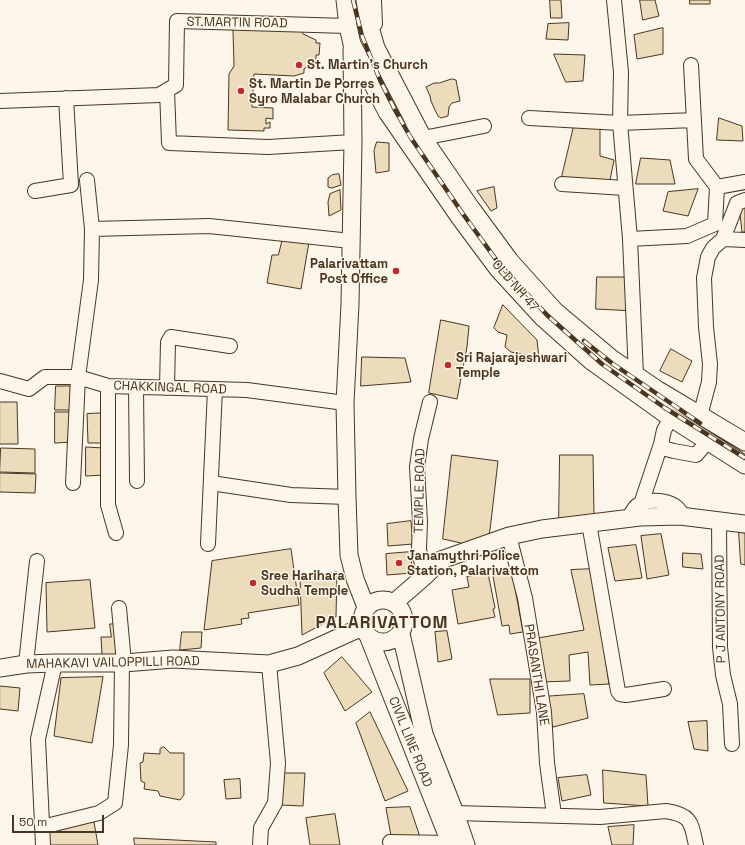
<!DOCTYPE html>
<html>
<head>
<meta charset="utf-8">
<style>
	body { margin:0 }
	#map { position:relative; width:745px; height:845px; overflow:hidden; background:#fbf6e9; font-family:"Space Grotesk",sans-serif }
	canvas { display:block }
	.scale { position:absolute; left:12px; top:815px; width:92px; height:18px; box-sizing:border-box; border:2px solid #4a3520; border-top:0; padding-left:5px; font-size:12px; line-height:14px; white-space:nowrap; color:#4a3520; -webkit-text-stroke:3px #fbf6e9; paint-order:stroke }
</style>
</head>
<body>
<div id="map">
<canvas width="745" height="845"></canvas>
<div class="scale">50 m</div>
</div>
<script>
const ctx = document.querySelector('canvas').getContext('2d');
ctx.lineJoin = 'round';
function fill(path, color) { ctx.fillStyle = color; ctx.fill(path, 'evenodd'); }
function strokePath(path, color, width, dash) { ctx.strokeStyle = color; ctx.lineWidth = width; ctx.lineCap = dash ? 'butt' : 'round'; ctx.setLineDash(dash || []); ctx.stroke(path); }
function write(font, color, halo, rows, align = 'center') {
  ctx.font = font + ' "Space Grotesk",sans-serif'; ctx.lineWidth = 3; ctx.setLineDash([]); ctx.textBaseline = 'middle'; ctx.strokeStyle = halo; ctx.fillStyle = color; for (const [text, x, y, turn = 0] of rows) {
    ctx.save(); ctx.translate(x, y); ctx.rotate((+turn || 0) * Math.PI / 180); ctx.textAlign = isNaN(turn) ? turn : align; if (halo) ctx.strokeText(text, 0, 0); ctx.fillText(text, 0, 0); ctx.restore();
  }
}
const building = new Path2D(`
	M 550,0 L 561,0 L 562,18 L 551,18 Z
	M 640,0 L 655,0 L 659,16 L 643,20 Z
	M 690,0 L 710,0 L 710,4 L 690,4 Z
	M 569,23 L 568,40 L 546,39 L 548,24 Z
	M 301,28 L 303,34 L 316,40 L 316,43 L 320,43 L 319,55 L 316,55 L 316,60 L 304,69 L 304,73 L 294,76 L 254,74 L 252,107 L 273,108 L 273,119 L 266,118 L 266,124 L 270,122 L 270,128 L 264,128 L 264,131 L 228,130 L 229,74 L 234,66 L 233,30 Z
	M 663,28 L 663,54 L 637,59 L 634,35 Z
	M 554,54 L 585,55 L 583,81 L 566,82 Z
	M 452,79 L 456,80 L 460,101 L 452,103 L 449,107 L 448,116 L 441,118 L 438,116 L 435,110 L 431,101 L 430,96 L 426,87 L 434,83 L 439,83 Z
	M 719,118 L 742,126 L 743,141 L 717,140 Z
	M 574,126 L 600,128 L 600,156 L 614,160 L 609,185 L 561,181 Z
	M 377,142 L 389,143 L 389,171 L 376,173 L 374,151 Z
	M 641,158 L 670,160 L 675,184 L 636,184 Z
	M 339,174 L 341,185 L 332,188 L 328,187 L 328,178 L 332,175 Z
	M 494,187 L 497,208 L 491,211 L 477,191 Z
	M 698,189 L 688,216 L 663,211 L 668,192 Z
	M 340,190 L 341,210 L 329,216 L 328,202 L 330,194 Z
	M 745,204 L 745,232 L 742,232 L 739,205 Z
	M 283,238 L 309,242 L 301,289 L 267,283 L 272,255 L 278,255 Z
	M 597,277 L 636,277 L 635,311 L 596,309 Z
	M 503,305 L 537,340 L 539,358 L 511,352 L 505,347 L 507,335 L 498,332 L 494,328 Z
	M 441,320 L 469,326 L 467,347 L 457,399 L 429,393 Z
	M 671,349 L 692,361 L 682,382 L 660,371 Z
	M 362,357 L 405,358 L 411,382 L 361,386 Z
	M 56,386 L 72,386 L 72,410 L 55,410 Z
	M 0,402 L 17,402 L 18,444 L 0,444 Z
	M 55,412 L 74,412 L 74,442 L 55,443 Z
	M 107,413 L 108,443 L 88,443 L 87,414 Z
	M 86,447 L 104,448 L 105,475 L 86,476 Z
	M 1,448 L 35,449 L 35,473 L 0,472 Z
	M 452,455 L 498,461 L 490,530 L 488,537 L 470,545 L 443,539 Z
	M 560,455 L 593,455 L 594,515 L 559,519 Z
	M 0,473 L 36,474 L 35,493 L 0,492 Z
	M 411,521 L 413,544 L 388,546 L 387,524 Z
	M 739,532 L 745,533 L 745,565 L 741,564 Z
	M 661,534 L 669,575 L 647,579 L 641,536 Z
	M 636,545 L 642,578 L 615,581 L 608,548 Z
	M 291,549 L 299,605 L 248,613 L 249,618 L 241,619 L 242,624 L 204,630 L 212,561 Z
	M 411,552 L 412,573 L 387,575 L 386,554 Z
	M 683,553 L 701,554 L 703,569 L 683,567 Z
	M 592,569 L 609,684 L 590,685 L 588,652 L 569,655 L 570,681 L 541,682 L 538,638 L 584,630 L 571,570 Z
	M 337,572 L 336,617 L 302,635 L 300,579 Z
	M 512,572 L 523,632 L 510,634 L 509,625 L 502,626 L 493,576 Z
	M 488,573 L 495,608 L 493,609 L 495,617 L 458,624 L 452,590 L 469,587 L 467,577 Z
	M 90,580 L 95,628 L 47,632 L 46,583 Z
	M 110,624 L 117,624 L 119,655 L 102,655 L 101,637 L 111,637 Z
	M 447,631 L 452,659 L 438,662 L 435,632 Z
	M 182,632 L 202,632 L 201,648 L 180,650 Z
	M 342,657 L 372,692 L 345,711 L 324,673 Z
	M 103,677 L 92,743 L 54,736 L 61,678 Z
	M 490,679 L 530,679 L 530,713 L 498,715 Z
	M 0,686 L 20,688 L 18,711 L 0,709 Z
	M 584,694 L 588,718 L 553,727 L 541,697 Z
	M 370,712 L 408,791 L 385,801 L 356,723 Z
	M 707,721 L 708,751 L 694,749 L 688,722 Z
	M 164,747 L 170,753 L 184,753 L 184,795 L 180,800 L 160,796 L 158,791 L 144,789 L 145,783 L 141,781 L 140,763 L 143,762 L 144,753 L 160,754 L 160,749 Z
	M 603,770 L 646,775 L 648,806 L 604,803 Z
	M 282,773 L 305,773 L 303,806 L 281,805 Z
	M 587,775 L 591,795 L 562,801 L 558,778 Z
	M 240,779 L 241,798 L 226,799 L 224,780 Z
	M 410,807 L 420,837 L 391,836 L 386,808 Z
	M 335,814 L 340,845 L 310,845 L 306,818 Z
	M 94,822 L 98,845 L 49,845 L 47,829 Z
	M 634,825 L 633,845 L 612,845 L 608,827 Z
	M 134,838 L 216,842 L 216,845 L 135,845 Z`);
fill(building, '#ecdcbc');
strokePath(building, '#4a3520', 1);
const minor = new Path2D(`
	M 374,0 L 375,24
	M 614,0 L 621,72 L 620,123 L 630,239 L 636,375
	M 691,65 L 696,159 L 717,187
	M 167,90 L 169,143 L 268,147 L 353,142
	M 0,101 L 159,95 L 176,85 L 177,21 L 348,26
	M 529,118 L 620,123 L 694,120
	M 423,138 L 484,126
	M 87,180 L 92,229
	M 562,184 L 625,188
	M 35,191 L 71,185 L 66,98
	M 630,239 L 687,236 L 715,224 L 717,187 L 745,182
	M 723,239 L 745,240
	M 0,381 L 29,389 L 45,377 L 78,377 L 108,386 L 247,390 L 345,403
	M 108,386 L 108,505 L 116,533
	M 136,387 L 137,481
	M 167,388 L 168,342 L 171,337 L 230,346
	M 700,416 L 709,382 L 710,364 L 706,327 L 704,278 L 708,257 L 713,248 L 723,239 L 737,203 L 745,200
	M 671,418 L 664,430 L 661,444 L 666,449 L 674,451 L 696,455 L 708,441
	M 73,483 L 78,377 L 91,280 L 92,229 L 209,226 L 351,241
	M 211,483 L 291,495 L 347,497
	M 641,504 L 661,444
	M 629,518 C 631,514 634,507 638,505 C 651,498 679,499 682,517
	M 719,521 L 720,647 L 723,675 L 730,704 L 732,744
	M 589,523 L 618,691 L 620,694 L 626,695 L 664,689
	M 509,536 L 525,598 L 544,712 L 547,763 L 554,815
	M 208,544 L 215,389
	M 420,580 L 422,565 L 419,549 L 420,522 L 417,467 L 421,439 L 430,402
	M 119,608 L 124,663
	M 26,664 L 37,561
	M 455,813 L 600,817 L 666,811 C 692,815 691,823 696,845
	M 42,827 L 99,813 L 115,803 L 121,745 L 122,663
	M 390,842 L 450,843
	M 43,845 L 38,739 L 55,663
	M 260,845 L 261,828 L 275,803 L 278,763 L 269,664`);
const major = new Path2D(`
	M 345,0 L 348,26 L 352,44 L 387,112 L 460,218 L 498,269 L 543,318 L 590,360 L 668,416 L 745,465
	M 365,0 L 369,24 L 376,48 L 423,138 L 471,208 L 510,261 L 555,311 L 611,358 L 658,390 L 745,442
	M 352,49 L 353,142 L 350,304 L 345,403 L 347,497 L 349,555 L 355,579 L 366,607
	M362 621a21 21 0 1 1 42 0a21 21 0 1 1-42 0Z
	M 395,602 L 426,575 L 441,560 L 509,536 L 542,529 L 640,517 L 680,516 L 745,524
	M 401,634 L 424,734 L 455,813 L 466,845
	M 369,638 L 451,845
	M 0,668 L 26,664 L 55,663 L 124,663 L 173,659 L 269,664 L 298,656 L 362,627`);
strokePath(minor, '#4a3520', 16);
strokePath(major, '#4a3520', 19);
strokePath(minor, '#fbf6e9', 14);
strokePath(major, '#fbf6e9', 17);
const rail = new Path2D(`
	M 353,0 L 362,36 L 380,80 L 395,110 L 411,138 L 463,214 L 500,265 L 547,315 L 602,364 L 665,408 L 745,458
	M 584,341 L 613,364 L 700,423`);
strokePath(rail, '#4a3520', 4.5);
strokePath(rail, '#fbf6e9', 3, [9]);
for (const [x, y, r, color] of [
	[299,65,4,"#c62828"],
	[241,91,4,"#c62828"],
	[396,271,4,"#c62828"],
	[448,365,4,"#c62828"],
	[399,563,4,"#c62828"],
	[253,583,4,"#c62828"]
]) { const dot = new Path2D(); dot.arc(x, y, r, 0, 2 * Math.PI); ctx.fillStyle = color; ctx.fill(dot); strokePath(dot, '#fbf6e9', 1.5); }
write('13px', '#4a3520', '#fbf6e9', [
	["ST.MARTIN ROAD",237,23,1],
	["OLD NH 47",515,286,49],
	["CHAKKINGAL ROAD",170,388,2],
	["TEMPLE ROAD",420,491,-89],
	["P J ANTONY ROAD",721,609,-91],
	["MAHAKAVI VAILOPPILLI ROAD",113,663,-1],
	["PRASANTHI LANE",536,675,81],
	["CIVIL LINE ROAD",410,742,68]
]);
write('bold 13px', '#4a3520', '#fbf6e9', [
	["St. Martin's Church",307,65],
	["St. Martin De Porres",249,84],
	["Syro Malabar Church",249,99],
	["Palarivattam",388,264,"right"],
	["Post Office",388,279,"right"],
	["Sri Rajarajeshwari",456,358],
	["Temple",456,373],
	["Janamythri Police",407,556],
	["Station, Palarivattom",407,571],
	["Sree Harihara",261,576],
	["Sudha Temple",261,591]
], 'left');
ctx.letterSpacing = '1px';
write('bold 17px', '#4a3520', '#fbf6e9', [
	["PALARIVATTOM",382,623]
]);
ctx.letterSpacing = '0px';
</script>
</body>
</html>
